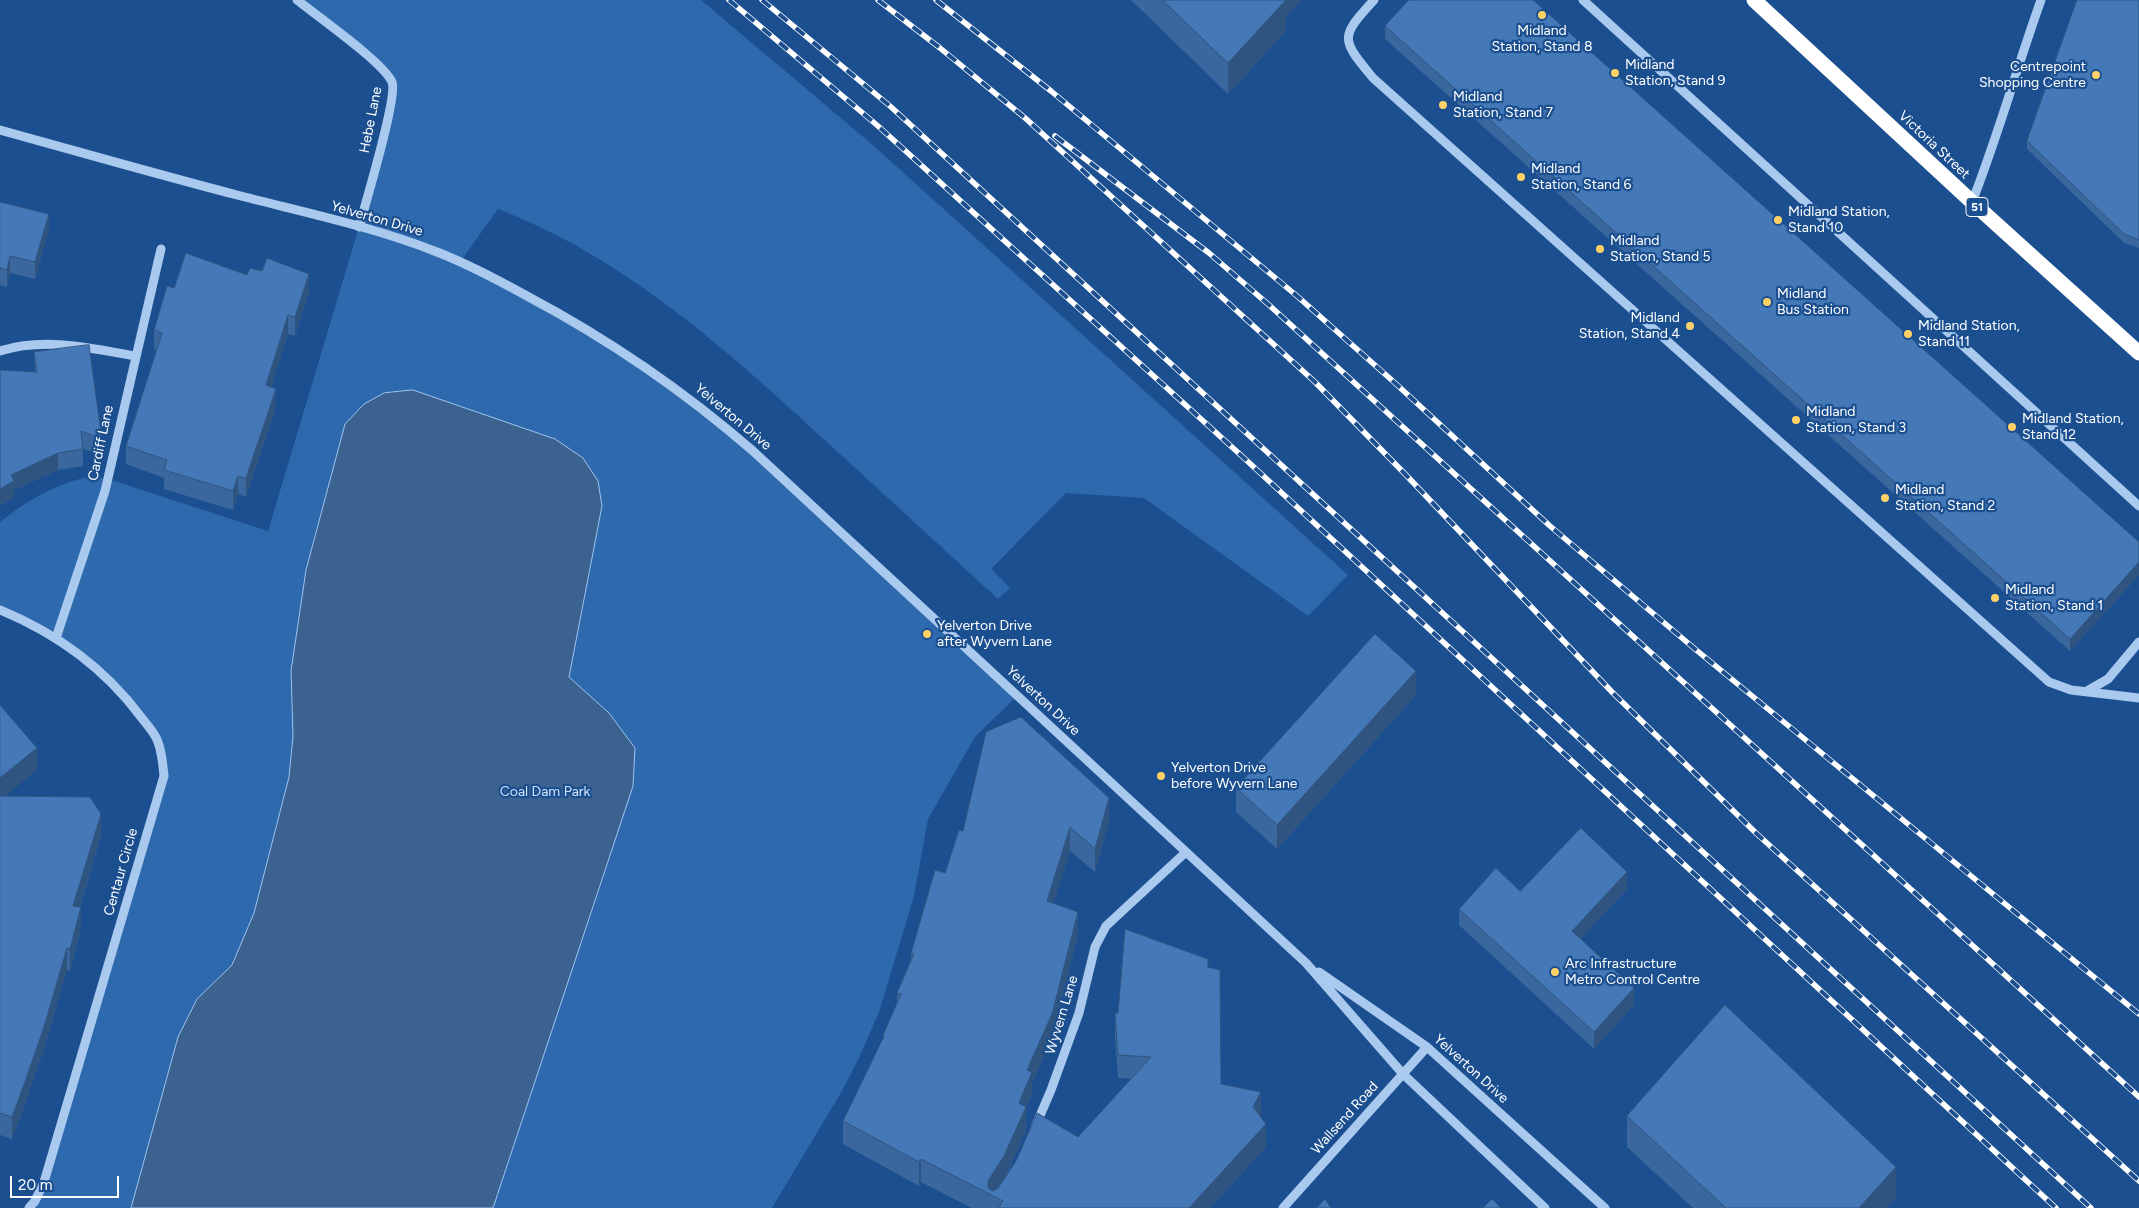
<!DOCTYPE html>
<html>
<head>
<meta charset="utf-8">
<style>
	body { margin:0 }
	#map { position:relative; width:2139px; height:1208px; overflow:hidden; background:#1b4f8f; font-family:Figtree,sans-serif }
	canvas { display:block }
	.scale { position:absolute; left:10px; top:1176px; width:109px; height:22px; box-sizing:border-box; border:2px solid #fff; border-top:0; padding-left:6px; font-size:15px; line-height:18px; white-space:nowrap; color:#fff; -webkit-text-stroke:4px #1b4f8f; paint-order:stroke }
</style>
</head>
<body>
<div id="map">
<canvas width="2139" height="1208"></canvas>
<div class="scale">20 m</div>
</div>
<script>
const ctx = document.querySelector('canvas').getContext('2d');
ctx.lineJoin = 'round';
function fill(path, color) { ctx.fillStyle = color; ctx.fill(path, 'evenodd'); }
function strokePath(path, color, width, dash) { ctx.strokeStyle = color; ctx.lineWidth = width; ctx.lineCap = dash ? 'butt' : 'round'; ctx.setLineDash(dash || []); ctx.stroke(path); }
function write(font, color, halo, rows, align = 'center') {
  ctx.font = font + ' Figtree,sans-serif'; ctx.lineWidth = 4.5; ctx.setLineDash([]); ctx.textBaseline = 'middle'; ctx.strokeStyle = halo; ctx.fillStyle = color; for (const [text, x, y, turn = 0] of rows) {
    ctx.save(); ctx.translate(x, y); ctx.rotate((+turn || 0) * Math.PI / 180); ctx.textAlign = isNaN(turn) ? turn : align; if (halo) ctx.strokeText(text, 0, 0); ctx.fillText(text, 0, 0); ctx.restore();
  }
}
fill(new Path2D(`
	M 297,0 L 701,0 L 874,146 L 1348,575 L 1308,616 L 1144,498 L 1066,493 L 991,569 L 1010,588 L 998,599 C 941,547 885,495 828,443 C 729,352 626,258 498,209 L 460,262 L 563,315 L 714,418 L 1017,696 L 975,737 L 928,819 L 914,896 L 879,1012 L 859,1058 L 842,1091 L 772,1208 L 29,1208 L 35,1201 L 164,776 L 157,741 L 97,669 L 0,610 L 0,522 C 24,503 53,485 84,478 C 91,477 100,478 108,479 L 268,531 L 359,227 L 392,83 L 383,70 Z`), '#2e69ad');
const water = new Path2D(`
	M 413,390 L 555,439 L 583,458 L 598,481 L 602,506 L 569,677 L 609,713 L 635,748 L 633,786 L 493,1208 L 131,1208 L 178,1037 L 197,999 L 232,965 L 254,913 L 289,777 L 293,736 L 291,671 L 306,570 L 345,424 L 364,404 L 384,393 Z`);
fill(water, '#3c6290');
strokePath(water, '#9cc4f0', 1);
strokePath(new Path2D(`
	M 297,0 C 316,15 384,63 392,82 C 398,96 365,205 359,227
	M 1374,0 C 1339,38 1341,39 1373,78 L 2049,682 L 2071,690 L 2139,698
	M 1583,0 L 2139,506
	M 0,130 C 80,152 160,175 241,196 C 307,213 374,227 437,252 C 468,264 498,280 527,296 C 608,339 684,391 753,451 L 1306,963 L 1403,1074 L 1545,1208
	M 1972,202 C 1998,136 2017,67 2041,0
	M 0,351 C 45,337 90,348 135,356
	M 0,610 C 56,633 105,669 141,717 C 147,725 155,733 158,742 C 162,753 163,765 164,776 L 44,1182 L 35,1201 L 29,1208
	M 56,638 L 105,491 L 161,249
	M 2087,691 L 2108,679 L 2139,642
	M 1319,972 L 1427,1047 L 1605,1208
	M 1036,1125 L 1051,1090 L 1079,1013 L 1095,947 L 1106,926 L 1186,852
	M 1283,1208 L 1427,1047`), '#a9c9ee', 9);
strokePath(new Path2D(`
	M 1754,0 L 1972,202 L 2139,353`), '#fff', 15);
const rail = new Path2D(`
	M 729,0 L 878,126 L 1244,458 L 2056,1208
	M 762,0 L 890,106 L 2091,1208
	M 878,0 L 940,48 L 1024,117 L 1315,382 L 1406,475 L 1612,692 L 1757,834 L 2139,1181
	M 936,0 L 1051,91 L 1297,296 L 1395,383 L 1550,526 L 1695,649 L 2139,1014
	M 1055,136 L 1209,253 L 1269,305 L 2139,1097`);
strokePath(rail, '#fff', 5.5);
strokePath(rail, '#1b4f8f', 4, [11]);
fill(new Path2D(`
	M 1131,0 L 1302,0 L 1286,17 L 1286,31 L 1228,94 Z
	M 2139,0 L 2139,248 L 2124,243 L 2027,149 L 2027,141 Z
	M 1385,26 L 2139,542 L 2139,575 L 2070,651 L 1385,39 Z
	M 0,202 L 49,230 L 35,279 L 10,273 L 7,287 L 0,285 Z
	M 262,271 L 309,293 L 295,336 L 288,334 L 271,387 L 276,408 L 246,497 L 238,494 L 233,510 L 164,489 L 164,478 L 126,464 L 126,446 L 157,350 L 154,349 L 154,330 L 174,288 L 247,275 Z
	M 34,352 L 102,439 L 102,455 L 83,449 L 83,466 L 58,470 L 14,490 L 14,498 L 0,505 L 0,370 L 35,372 Z
	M 1416,695 L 1277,849 L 1236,812 L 1236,788 Z
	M 0,705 L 37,770 L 4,796 L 101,836 L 80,907 L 81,929 L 70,971 L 67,970 L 44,1049 L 26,1101 L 12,1139 L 0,1135 Z
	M 1109,821 L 1095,872 L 1070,851 L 1053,903 L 1078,935 L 1052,1037 L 1032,1083 L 1032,1095 L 1026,1108 L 1026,1130 L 1005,1178 L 1078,1137 L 1131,1079 L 1118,1078 L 1115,1036 L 1115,1013 L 1221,1084 L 1261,1115 L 1260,1116 L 1266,1147 L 1210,1208 L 972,1208 L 921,1182 L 919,1186 L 843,1144 L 843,1121 L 883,1040 L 883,1035 L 897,1003 L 897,993 L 911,959 L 911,953 L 963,831 Z
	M 1627,889 L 1580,939 L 1634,1005 L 1594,1049 L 1459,925 L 1459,909 L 1520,891 Z
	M 1627,1116 L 1896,1198 L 1887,1208 L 1693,1208 L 1627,1147 Z`), '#3a679d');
fill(new Path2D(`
	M 1278,0 L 1302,0 L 1286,17 L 1286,31 L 1228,94 L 1228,63 Z
	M 49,214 L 49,230 L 35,279 L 35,262 Z
	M 10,256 L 10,273 L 7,287 L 7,270 Z
	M 309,274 L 309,293 L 295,336 L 295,317 Z
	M 288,315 L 288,334 L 266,404 L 266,385 Z
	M 276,389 L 276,408 L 246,497 L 246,478 Z
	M 58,453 L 58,470 L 14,490 L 14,498 L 0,505 L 0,489 L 11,475 Z
	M 238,476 L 238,494 L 233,510 L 233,491 Z
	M 2139,562 L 2139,575 L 2070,651 L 2070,639 Z
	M 1416,671 L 1416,695 L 1277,849 L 1277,825 Z
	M 37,748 L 37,770 L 0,800 L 0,778 Z
	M 1109,798 L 1109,821 L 1095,872 L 1095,849 Z
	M 101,814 L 101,836 L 73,928 L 73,906 Z
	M 1070,827 L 1070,851 L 1047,924 L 1047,901 Z
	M 1627,872 L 1627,889 L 1572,948 L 1572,931 Z
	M 81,907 L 81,929 L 70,971 L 70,949 Z
	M 1078,912 L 1078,935 L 1052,1037 L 1032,1083 L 1032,1095 L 1026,1108 L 1026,1130 L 1004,1179 L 993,1196 L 988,1193 L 988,1181 L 1019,1103 L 1027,1070 Z
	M 67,948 L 67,970 L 44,1049 L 26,1101 L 12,1139 L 12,1117 Z
	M 1634,988 L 1634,1005 L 1594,1049 L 1594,1032 Z
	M 1261,1092 L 1261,1115 L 1253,1130 L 1253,1107 Z
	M 1266,1124 L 1266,1147 L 1210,1208 L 1189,1208 Z
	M 921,1159 L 921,1182 L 919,1186 L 919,1162 Z
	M 1896,1167 L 1896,1198 L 1887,1208 L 1859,1208 Z`), '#305480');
const building = new Path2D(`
	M 1163,0 L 1286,0 L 1228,63 Z
	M 1409,0 L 1533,0 L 2139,542 L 2139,562 L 2070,639 L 1385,26 Z
	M 2077,0 L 2139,0 L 2139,240 L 2124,234 L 2027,141 Z
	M 0,202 L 49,214 L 35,262 L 10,256 L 7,270 L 0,268 Z
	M 186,253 L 247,275 L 250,268 L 262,271 L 267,258 L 309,274 L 295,317 L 288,315 L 266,385 L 276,389 L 246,478 L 238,476 L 233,491 L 164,470 L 167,460 L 126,446 L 162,333 L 154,330 L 167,286 L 174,288 Z
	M 89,345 L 102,439 L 81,431 L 83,449 L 58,453 L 11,475 L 14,481 L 0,489 L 0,370 L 37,372 L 34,352 Z
	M 1375,634 L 1416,671 L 1277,825 L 1236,788 Z
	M 0,705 L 37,748 L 0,778 Z
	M 1021,717 L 1109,798 L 1095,849 L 1070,827 L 1047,901 L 1078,912 L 1052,1014 L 1027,1070 L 1032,1072 L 1019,1103 L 1026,1107 L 1004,1156 L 988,1181 L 988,1188 L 993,1191 L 998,1188 L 1016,1161 L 1037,1113 L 1078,1137 L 1151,1057 L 1118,1055 L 1115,1013 L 1118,1013 L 1125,929 L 1208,959 L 1208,967 L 1220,970 L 1221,1084 L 1261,1092 L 1253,1107 L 1266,1124 L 1189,1208 L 998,1208 L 1003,1201 L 921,1159 L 919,1162 L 843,1121 L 884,1036 L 883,1035 L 901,994 L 897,993 L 914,954 L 911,953 L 935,870 L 945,873 L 959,830 L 963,831 L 986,732 Z
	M 0,796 L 90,797 L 101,814 L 73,906 L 81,907 L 70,949 L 67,948 L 44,1027 L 26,1079 L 12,1117 L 0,1113 Z
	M 1581,828 L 1627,872 L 1572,931 L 1634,988 L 1594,1032 L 1459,909 L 1496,868 L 1520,891 Z
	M 1725,1005 L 1896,1167 L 1859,1208 L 1726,1208 L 1627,1116 Z
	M 1325,1199 L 1331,1208 L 1317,1208 Z
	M 1492,1199 L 1501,1208 L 1483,1208 Z`);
fill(building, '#4478b7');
strokePath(building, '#305480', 1);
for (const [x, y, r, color] of [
	[1542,15,5,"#ffd166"],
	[1615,73,5,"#ffd166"],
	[2096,75,5,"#ffd166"],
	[1443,105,5,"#ffd166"],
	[1521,177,5,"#ffd166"],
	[1778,220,5,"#ffd166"],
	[1600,249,5,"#ffd166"],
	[1767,302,5,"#ffd166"],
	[1690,326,5,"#ffd166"],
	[1908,334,5,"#ffd166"],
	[1796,420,5,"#ffd166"],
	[2012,427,5,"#ffd166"],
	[1885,498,5,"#ffd166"],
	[1995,598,5,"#ffd166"],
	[927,634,5,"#ffd166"],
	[1161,776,5,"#ffd166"],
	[1555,972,5,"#ffd166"]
]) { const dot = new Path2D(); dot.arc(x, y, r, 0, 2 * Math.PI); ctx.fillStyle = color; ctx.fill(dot); strokePath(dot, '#1b4f8f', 2); }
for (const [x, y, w] of [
	[1977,207,22]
]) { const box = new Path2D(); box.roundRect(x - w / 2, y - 9.5, w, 19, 4); ctx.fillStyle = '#1b4f8f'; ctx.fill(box); strokePath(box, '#fff', 1); }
write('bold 12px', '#fff', null, [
	["51",1977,207]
]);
write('14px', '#fff', '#1b4f8f', [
	["Midland",1542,31,"center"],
	["Station, Stand 8",1542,47,"center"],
	["Midland",1625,65],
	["Station, Stand 9",1625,81],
	["Centrepoint",2086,67,"right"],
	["Shopping Centre",2086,83,"right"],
	["Midland",1453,97],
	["Station, Stand 7",1453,113],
	["Midland",1531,169],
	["Station, Stand 6",1531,185],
	["Midland Station,",1788,212],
	["Stand 10",1788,228],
	["Midland",1610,241],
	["Station, Stand 5",1610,257],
	["Midland",1777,294],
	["Bus Station",1777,310],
	["Midland",1680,318,"right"],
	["Station, Stand 4",1680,334,"right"],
	["Midland Station,",1918,326],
	["Stand 11",1918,342],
	["Midland",1806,412],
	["Station, Stand 3",1806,428],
	["Midland Station,",2022,419],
	["Stand 12",2022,435],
	["Midland",1895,490],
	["Station, Stand 2",1895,506],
	["Midland",2005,590],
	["Station, Stand 1",2005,606],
	["Yelverton Drive",937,626],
	["after Wyvern Lane",937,642],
	["Yelverton Drive",1171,768],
	["before Wyvern Lane",1171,784],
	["Arc Infrastructure",1565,964],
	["Metro Control Centre",1565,980]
], 'left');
write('14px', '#fff', '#1b4f8f', [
	["Hebe Lane",371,120,-79],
	["Victoria Street",1934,145,43],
	["Yelverton Drive",377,219,16],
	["Yelverton Drive",733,417,40],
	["Cardiff Lane",101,443,-78],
	["Yelverton Drive",1043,701,43],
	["Centaur Circle",121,872,-74],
	["Wyvern Lane",1062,1015,-73],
	["Yelverton Drive",1471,1069,42],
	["Wallsend Road",1345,1118,-48]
]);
write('14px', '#cfe3fa', '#1b4f8f', [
	["Coal Dam Park",545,792]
]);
</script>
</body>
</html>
